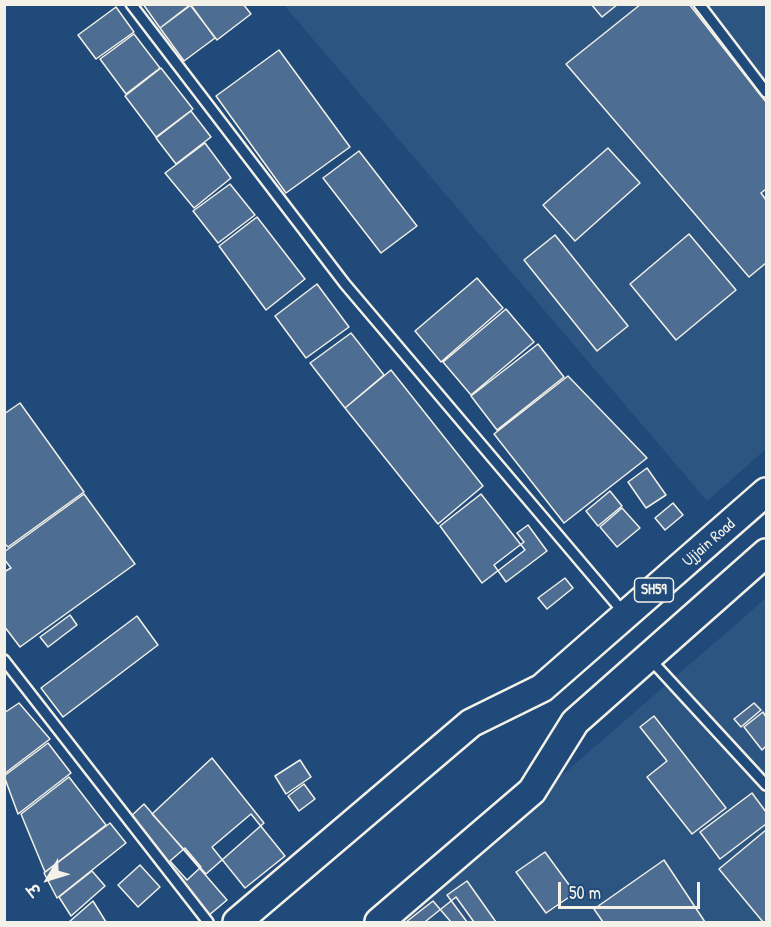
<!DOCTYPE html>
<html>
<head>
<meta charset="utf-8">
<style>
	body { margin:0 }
	#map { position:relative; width:771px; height:927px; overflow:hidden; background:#1f4a7a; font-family:"Patrick Hand","Playpen Sans Deva",sans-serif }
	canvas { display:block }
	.frame { position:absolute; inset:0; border:6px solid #f4f1e8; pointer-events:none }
	.north { position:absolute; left:18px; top:849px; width:60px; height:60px; -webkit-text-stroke:4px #1f4a7a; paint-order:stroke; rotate:232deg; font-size:16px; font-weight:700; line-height:24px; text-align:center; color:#f4f1e8 }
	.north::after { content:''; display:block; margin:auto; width:21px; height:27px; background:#f4f1e8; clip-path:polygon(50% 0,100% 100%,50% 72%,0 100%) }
	.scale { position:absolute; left:558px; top:882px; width:142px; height:27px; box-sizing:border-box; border:3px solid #f4f1e8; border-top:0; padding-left:8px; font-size:18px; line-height:21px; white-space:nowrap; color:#f4f1e8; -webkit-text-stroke:4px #1f4a7a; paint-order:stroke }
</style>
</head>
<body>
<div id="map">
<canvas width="771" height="927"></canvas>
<div class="frame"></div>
<div class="north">उ</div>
<div class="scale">50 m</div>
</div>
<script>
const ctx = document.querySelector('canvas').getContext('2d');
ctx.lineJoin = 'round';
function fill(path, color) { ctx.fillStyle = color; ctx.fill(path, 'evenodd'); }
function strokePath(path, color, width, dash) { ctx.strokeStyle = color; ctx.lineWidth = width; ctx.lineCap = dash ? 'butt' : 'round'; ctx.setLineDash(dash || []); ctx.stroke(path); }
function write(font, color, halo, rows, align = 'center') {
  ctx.font = font + ' "Patrick Hand",sans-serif'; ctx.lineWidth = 4.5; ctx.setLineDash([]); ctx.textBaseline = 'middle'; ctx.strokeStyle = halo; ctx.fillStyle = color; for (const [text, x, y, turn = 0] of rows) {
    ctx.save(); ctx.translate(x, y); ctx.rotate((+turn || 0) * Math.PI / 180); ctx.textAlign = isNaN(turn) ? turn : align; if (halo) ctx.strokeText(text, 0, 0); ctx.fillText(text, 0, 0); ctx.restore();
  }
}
fill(new Path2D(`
	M 284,5 L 766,5 L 766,449 L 707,501 Z
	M 766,598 L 766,922 L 393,922 Z`), '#2d5581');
const building = new Path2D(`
	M 143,4 L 191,4 L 160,28 Z
	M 193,4 L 243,4 L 251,14 L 217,40 L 191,6 Z
	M 591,4 L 618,4 L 602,17 Z
	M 641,4 L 689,4 L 766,102 L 766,189 L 761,193 L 766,200 L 766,263 L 749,277 L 566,64 Z
	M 191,5 L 215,38 L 184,61 L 160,28 Z
	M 116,7 L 134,32 L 96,59 L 78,35 Z
	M 134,34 L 160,68 L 126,94 L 100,59 Z
	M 279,50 L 350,147 L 286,193 L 216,96 Z
	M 161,68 L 193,109 L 156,137 L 125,96 Z
	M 191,111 L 211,137 L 176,164 L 156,138 Z
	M 205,143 L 231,178 L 194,208 L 165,173 Z
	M 608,148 L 640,183 L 575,241 L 543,205 Z
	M 359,151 L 417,226 L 381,253 L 323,178 Z
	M 230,184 L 255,215 L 218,243 L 193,211 Z
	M 257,217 L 305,279 L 266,310 L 219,246 Z
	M 689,234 L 736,290 L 676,340 L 630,284 Z
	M 555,235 L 628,326 L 597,351 L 524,260 Z
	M 477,278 L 503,308 L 441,362 L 415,331 Z
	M 317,284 L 349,327 L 306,358 L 275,316 Z
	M 506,309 L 534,342 L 471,395 L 443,362 Z
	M 351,333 L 384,375 L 345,408 L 310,363 Z
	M 538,344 L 564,377 L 497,430 L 471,396 Z
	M 391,370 L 483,486 L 438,524 L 345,408 Z
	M 568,376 L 647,458 L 564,523 L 494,434 Z
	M 20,403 L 84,492 L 8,547 L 4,543 L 4,414 Z
	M 647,468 L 666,495 L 646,508 L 628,482 Z
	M 610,491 L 622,506 L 598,526 L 586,511 Z
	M 84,494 L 135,564 L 20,647 L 4,626 L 4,572 L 11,568 L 4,559 L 4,552 Z
	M 481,494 L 525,550 L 482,583 L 440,526 Z
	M 673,503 L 683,515 L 665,530 L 655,518 Z
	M 622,508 L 640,528 L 617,547 L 600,527 Z
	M 528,525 L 547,551 L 506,582 L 494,565 L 524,542 L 517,533 Z
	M 565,578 L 573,588 L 547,609 L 538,598 Z
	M 70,615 L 77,625 L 48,647 L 40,637 Z
	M 137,616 L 158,645 L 63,717 L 41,688 Z
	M 19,703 L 50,739 L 4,774 L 4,713 Z
	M 754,703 L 761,710 L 741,727 L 734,719 Z
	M 763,712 L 766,717 L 766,746 L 762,750 L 744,727 Z
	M 654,716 L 726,808 L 692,834 L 647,777 L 667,761 L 640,727 Z
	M 48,743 L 71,773 L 18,814 L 4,776 Z
	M 212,758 L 264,823 L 206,874 L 152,814 Z
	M 300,760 L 311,777 L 286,794 L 275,776 Z
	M 69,777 L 106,825 L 45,872 L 21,814 Z
	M 304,784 L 315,799 L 299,811 L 288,796 Z
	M 752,793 L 766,812 L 766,824 L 720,859 L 700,832 Z
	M 144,804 L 227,900 L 208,916 L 128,819 Z
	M 251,814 L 285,856 L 245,888 L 212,847 Z
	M 110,823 L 126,843 L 57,898 L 44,873 Z
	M 766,830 L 766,922 L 763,922 L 719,869 Z
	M 185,848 L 201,867 L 187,880 L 170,861 Z
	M 545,852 L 575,893 L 546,913 L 516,872 Z
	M 664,860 L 705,922 L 603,922 L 594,909 Z
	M 140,865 L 160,887 L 138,907 L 118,885 Z
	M 92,871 L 105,886 L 71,916 L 59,897 Z
	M 467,881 L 496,922 L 467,922 L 447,895 Z
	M 456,897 L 474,922 L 427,922 L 426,921 Z
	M 93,901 L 106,922 L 69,922 Z
	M 433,901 L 451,922 L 406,922 Z`);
fill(building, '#4d6e92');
strokePath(building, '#f4f1e8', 1.5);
const lane = new Path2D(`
	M 131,4 L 345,284 L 624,613
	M 699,4 L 766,92
	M 650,659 L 766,785
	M 4,660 L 208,922`);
const primary = new Path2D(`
	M 237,922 L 471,723 L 542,688 L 766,492
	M 379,922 L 532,791 L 575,722 L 766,553`);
strokePath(lane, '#f4f1e8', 14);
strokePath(primary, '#f4f1e8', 32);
strokePath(lane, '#1f4a7a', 9);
strokePath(primary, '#1f4a7a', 27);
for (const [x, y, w] of [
	[654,590,39]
]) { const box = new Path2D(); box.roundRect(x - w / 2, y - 12, w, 24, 4.5); ctx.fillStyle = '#1f4a7a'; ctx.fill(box); strokePath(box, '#f4f1e8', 1.5); }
write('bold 15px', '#f4f1e8', null, [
	["SH59",654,590]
]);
write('16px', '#f4f1e8', '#1f4a7a', [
	["Ujjain Road",709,543,-41]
]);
</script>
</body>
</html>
